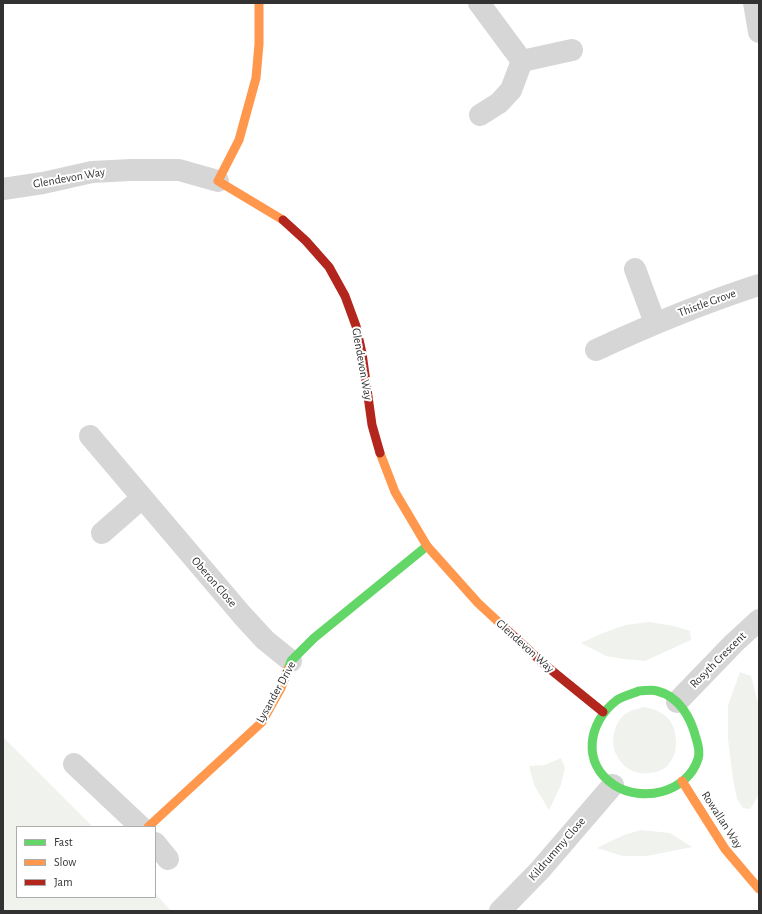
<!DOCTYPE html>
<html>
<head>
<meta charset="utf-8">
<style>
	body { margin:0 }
	#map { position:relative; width:762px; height:914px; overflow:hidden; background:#fff; font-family:"Alegreya Sans",sans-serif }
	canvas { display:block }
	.frame { position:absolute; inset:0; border:4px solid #323232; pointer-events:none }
	.legend { position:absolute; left:16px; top:826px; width:140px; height:72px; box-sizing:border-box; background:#fff; border:1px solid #adadad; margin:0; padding:5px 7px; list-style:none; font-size:12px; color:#323232 }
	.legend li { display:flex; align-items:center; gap:8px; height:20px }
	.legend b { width:20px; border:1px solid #adadad }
</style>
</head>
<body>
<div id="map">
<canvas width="762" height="914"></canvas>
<div class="frame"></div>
<ul class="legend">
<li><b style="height:5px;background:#63d668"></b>Fast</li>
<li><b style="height:5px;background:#ff974d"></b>Slow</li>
<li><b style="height:5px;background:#b3261e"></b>Jam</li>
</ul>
</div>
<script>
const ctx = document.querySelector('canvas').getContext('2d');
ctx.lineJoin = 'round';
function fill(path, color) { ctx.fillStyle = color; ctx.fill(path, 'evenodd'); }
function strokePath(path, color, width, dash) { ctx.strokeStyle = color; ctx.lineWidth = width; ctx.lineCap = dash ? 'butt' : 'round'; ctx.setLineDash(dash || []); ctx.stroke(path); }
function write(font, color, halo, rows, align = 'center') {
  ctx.font = font + ' "Alegreya Sans",sans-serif'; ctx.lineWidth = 4; ctx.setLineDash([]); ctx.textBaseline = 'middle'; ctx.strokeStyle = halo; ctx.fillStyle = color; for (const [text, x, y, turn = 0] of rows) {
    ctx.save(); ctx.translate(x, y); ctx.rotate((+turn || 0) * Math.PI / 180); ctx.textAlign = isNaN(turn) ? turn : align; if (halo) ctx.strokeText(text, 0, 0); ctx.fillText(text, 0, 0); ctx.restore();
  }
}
fill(new Path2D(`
	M 649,622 L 674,626 L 690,631 L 691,640 L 645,661 L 624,659 L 606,656 L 581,643 L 603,633 L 625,625 Z
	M 740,672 L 751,676 L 759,707 L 759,791 L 757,798 L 750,809 L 743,808 L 737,799 L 733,779 L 728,739 L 728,705 Z
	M 644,707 C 664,711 675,719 676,741 C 676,748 675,755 671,761 C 668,766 664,769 659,771 C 642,777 624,772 616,754 C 610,743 614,723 624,715 C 630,710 637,709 644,707 Z
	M 3,737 L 93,827 L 17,827 L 17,897 L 155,897 L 155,893 L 171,911 L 3,911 Z
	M 561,758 L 565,768 L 561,785 L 549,810 L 534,785 L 529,766 L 545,765 Z
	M 641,830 L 670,833 L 692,847 L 647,856 L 623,856 L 597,848 L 624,835 Z`), '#f0f3ed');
strokePath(new Path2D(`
	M 479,3 L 522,61 L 511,90 L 499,103 L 480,115
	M 754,3 L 759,32
	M 522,61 L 572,50
	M 3,189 L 43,183 L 92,172 L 131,170 L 179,170 L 218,181
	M 635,269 L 655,323
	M 596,350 C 650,325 703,303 759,285
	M 90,436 L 242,615 L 265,640 L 291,661
	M 102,533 L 142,498
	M 677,702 L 734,643 L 759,620
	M 74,764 L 141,827
	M 155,843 L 168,859
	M 500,911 L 540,870 L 613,785`), '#d6d6d6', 22);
strokePath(new Path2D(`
	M 288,669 L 291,661 L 314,638 L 427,546
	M 639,691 C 645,691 652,689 657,691 C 679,696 691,718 696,738 C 698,744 700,753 698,759 C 687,793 642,803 614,785 C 581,763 588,722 617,700 C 623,696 632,694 639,691 Z`), '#63d668', 9);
strokePath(new Path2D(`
	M 259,3 L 259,44 L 256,78 L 239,140 L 218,181 L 283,220
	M 380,453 L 395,492 L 427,546 L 478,603 L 506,629
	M 682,781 L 725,849 L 759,889
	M 148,827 L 262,722 L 281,688 L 288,669`), '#ff974d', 9);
strokePath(new Path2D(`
	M 283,220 L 306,241 L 329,267 L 345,296 L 356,326 L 362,353 L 372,425 L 380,453
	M 506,629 L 545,665 L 603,712`), '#b3261e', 9);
write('12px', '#323232', '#fff', [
	["Glendevon Way",69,178,-10],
	["Thistle Grove",707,303,-20],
	["Glendevon Way",362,364,80],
	["Oberon Close",214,582,49],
	["Glendevon Way",525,646,42],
	["Rosyth Crescent",718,660,-45],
	["Lysander Drive",276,692,-61],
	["Rowallan Way",722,820,57],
	["Kildrummy Close",557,849,-49]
]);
</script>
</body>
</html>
